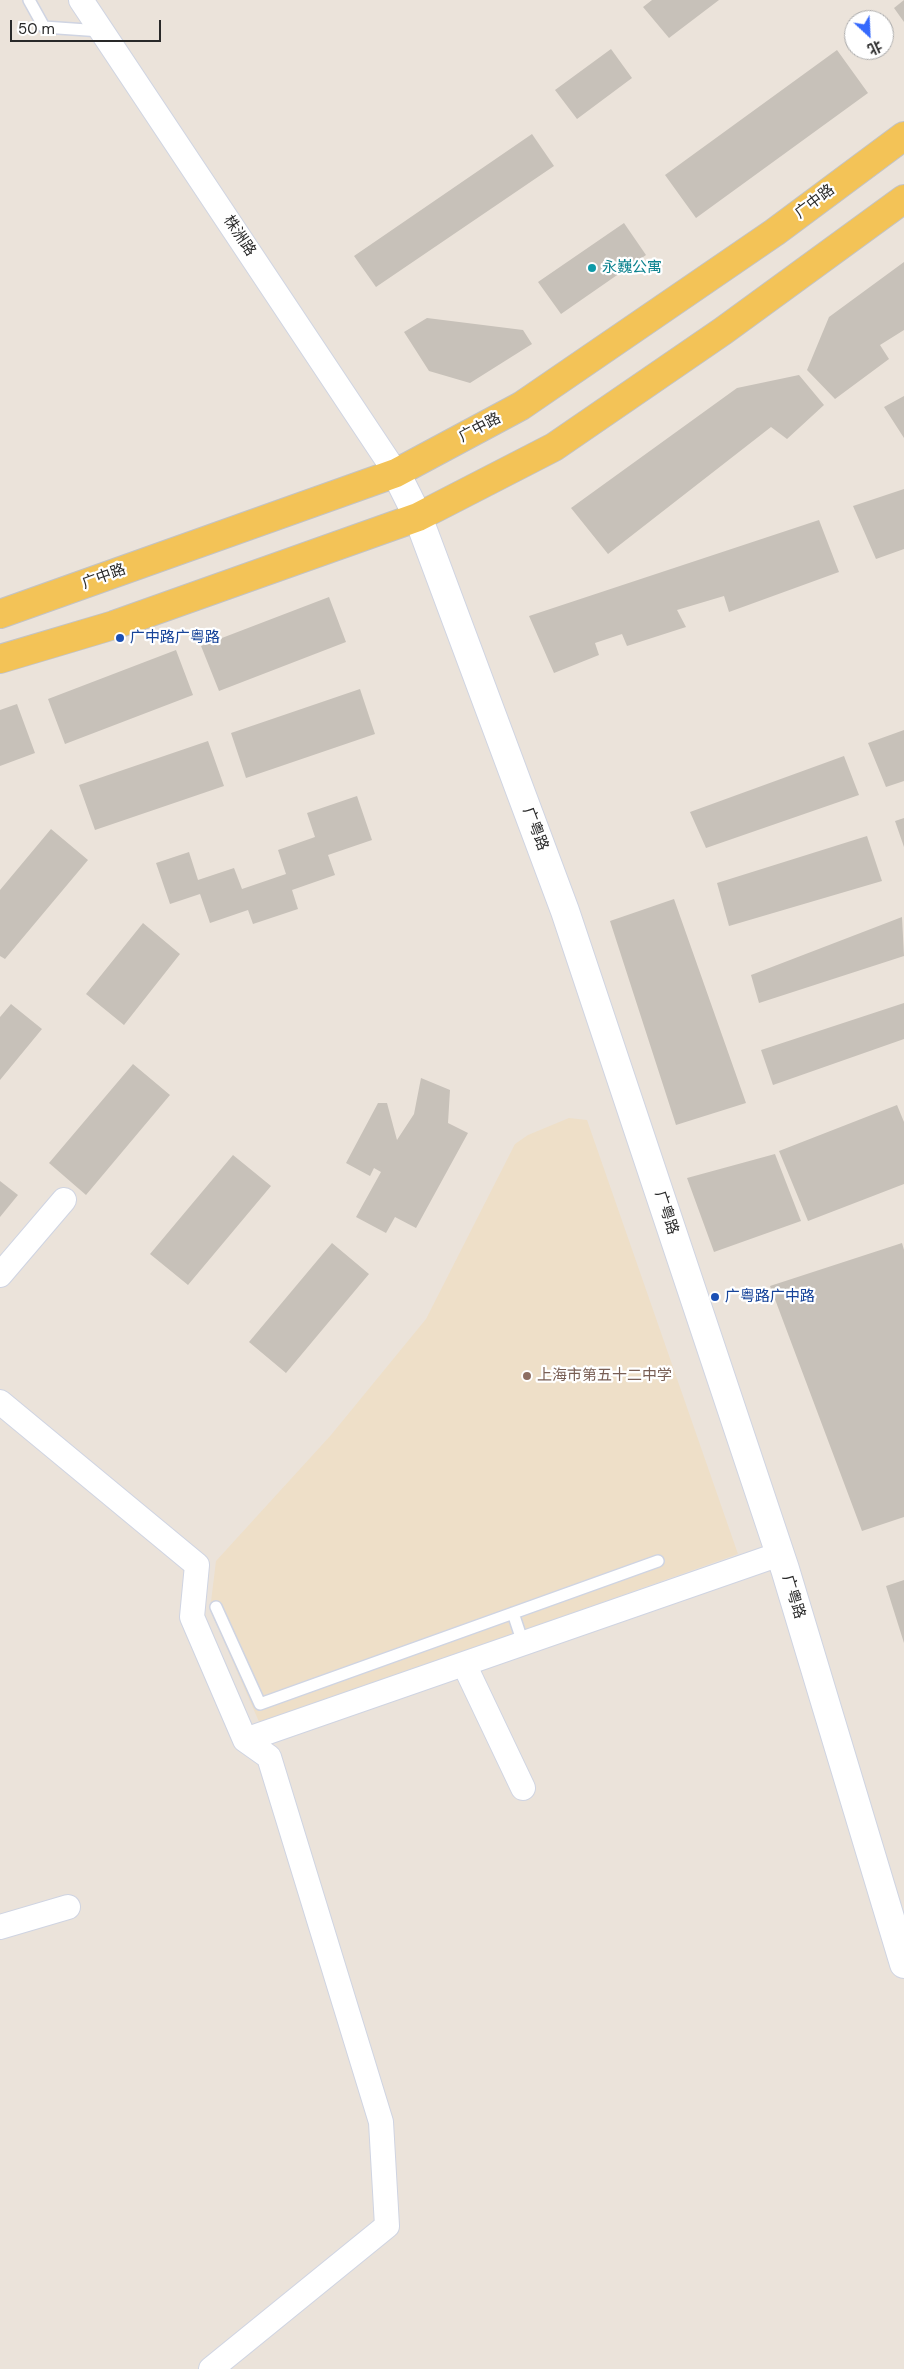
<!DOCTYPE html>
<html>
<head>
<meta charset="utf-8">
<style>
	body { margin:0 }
	#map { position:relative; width:904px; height:2369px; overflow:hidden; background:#ebe3da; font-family:"DM Sans","Noto Sans SC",sans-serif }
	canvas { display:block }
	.north { position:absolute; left:844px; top:10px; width:50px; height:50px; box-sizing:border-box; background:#fff; border:1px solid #a9a9a9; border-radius:50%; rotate:155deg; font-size:14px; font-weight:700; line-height:20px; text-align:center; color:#292929 }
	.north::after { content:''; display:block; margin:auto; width:18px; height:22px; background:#3569fd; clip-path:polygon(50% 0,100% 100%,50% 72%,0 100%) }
	.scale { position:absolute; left:10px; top:20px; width:151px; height:22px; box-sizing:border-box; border:2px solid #292929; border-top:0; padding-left:6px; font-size:15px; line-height:18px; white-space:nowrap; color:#292929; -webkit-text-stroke:4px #fff; paint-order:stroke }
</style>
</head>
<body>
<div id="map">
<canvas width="904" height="2369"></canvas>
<div class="north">北</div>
<div class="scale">50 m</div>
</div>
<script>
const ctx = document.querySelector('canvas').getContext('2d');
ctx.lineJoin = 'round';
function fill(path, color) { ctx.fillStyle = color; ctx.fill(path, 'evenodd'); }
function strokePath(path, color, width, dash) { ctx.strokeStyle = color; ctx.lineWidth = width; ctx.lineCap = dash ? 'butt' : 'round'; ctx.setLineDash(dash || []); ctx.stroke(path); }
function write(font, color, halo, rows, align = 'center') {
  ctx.font = font + ' "DM Sans","Noto Sans SC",sans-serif'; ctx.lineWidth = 4.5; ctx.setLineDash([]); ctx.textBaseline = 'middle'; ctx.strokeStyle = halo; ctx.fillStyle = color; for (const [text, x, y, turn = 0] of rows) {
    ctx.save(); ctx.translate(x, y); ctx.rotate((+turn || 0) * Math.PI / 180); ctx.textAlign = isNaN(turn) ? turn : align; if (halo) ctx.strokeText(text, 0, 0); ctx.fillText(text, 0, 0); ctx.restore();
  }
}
fill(new Path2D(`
	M 569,1118 L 587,1120 L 738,1554 L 260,1724 L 210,1610 L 216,1561 L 331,1435 L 426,1319 L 515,1144 L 528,1135 Z`), '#eedfc8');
fill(new Path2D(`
	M 652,0 L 719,0 L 669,38 L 643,7 Z
	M 904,0 L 904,22 L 894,8 Z
	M 611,49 L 632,78 L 577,119 L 555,90 Z
	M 837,50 L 868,93 L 696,218 L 665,175 Z
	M 532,134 L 554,166 L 376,287 L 354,256 Z
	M 624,223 L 646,255 L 561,314 L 538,282 Z
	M 904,262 L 904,330 L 880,345 L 889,359 L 835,399 L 807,370 L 829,317 Z
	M 427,318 L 523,330 L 532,344 L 470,383 L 429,371 L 404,332 Z
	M 799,375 L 824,405 L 787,439 L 771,427 L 608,554 L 571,508 L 737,388 Z
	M 904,396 L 904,438 L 884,407 Z
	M 904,489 L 904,549 L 876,559 L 853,506 Z
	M 819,520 L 839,572 L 729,612 L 724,596 L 677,610 L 686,627 L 627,646 L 622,634 L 595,643 L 599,655 L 554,673 L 529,616 Z
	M 329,597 L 346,642 L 219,691 L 201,646 Z
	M 176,650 L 193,695 L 65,744 L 48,699 Z
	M 360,689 L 375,734 L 246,778 L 231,733 Z
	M 17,704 L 35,753 L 0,766 L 0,710 Z
	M 904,730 L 904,781 L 886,787 L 868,743 Z
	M 208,741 L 224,786 L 95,830 L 79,785 Z
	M 844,756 L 859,795 L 706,848 L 690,812 Z
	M 357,796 L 372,840 L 328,855 L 335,875 L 292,890 L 298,909 L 253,924 L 248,910 L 210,923 L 200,894 L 170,904 L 156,863 L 189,852 L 198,880 L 234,868 L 242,889 L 286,874 L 278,850 L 315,837 L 307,813 Z
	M 904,818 L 904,847 L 895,821 Z
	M 51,829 L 88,860 L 5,959 L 0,956 L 0,890 Z
	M 867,836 L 882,881 L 729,926 L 717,883 Z
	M 674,899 L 746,1103 L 676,1125 L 610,921 Z
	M 902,917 L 904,956 L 759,1003 L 751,975 Z
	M 143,923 L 180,954 L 124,1025 L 86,994 Z
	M 904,1003 L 904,1039 L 773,1085 L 761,1050 Z
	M 11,1004 L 42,1029 L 0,1080 L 0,1017 Z
	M 133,1064 L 170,1095 L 86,1195 L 49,1163 Z
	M 421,1078 L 450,1090 L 448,1123 L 468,1133 L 416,1228 L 395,1217 L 386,1233 L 356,1217 L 381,1172 L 374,1168 L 370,1176 L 346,1163 L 378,1103 L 387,1103 L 397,1140 L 414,1114 Z
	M 897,1105 L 904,1122 L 904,1184 L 808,1221 L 779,1151 Z
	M 775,1154 L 801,1221 L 714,1252 L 687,1178 Z
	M 233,1155 L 271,1186 L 188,1285 L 150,1254 Z
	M 0,1181 L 18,1195 L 0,1217 Z
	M 332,1243 L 369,1274 L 286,1373 L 249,1342 Z
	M 902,1243 L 904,1250 L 904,1517 L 862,1531 L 770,1286 Z
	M 904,1580 L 904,1643 L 886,1586 Z`), '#c7c1b9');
const service = new Path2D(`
	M 29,0 L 44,27 L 101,31
	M 216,1607 L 260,1704 L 658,1561
	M 513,1613 L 523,1643`);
const minor = new Path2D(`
	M 81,0 L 396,473
	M 0,1275 L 64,1200
	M 0,1402 L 197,1565 L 192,1617 L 245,1740 L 269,1757 L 381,2122 L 387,2226 L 211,2369
	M 464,1664 L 523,1788
	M 245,1740 L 780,1554
	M 0,1927 L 68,1907`);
const secondary = new Path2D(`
	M 396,473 L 418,517 L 565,911 L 785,1569 L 904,1964`);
const primary = new Path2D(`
	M 0,614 L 396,473 L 521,406 L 775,232 L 904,136
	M 0,659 L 114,625 L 418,517 L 554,447 L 723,331 L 904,199`);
strokePath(service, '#cfd4e2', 14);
strokePath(minor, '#cfd4e2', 26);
strokePath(secondary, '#cfd4e2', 30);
strokePath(primary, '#c3c3c3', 30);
strokePath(service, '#fff', 11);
strokePath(minor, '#fff', 24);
strokePath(secondary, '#fff', 28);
strokePath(primary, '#f3c357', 28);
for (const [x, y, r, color] of [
	[592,268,5,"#0f9aa8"],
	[120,638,5,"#1a4fb4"],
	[715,1297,5,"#1a4fb4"],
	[527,1376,5,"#8d6e63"]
]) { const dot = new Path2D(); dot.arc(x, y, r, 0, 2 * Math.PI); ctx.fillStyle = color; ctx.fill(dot); strokePath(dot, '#fff', 2); }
write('15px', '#292929', '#fff', [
	["广中路",815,202,-37],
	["株洲路",239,236,56],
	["广中路",480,428,-28],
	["广中路",104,577,-20],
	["广粤路",535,829,69],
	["广粤路",666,1213,72],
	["广粤路",793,1597,73]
]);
write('15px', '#0d838f', '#fff', [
	["永巍公寓",602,268]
], 'left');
write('15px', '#164399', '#fff', [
	["广中路广粤路",130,638],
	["广粤路广中路",725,1297]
], 'left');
write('15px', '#785e54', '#fff', [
	["上海市第五十二中学",537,1376]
], 'left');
</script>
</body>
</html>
